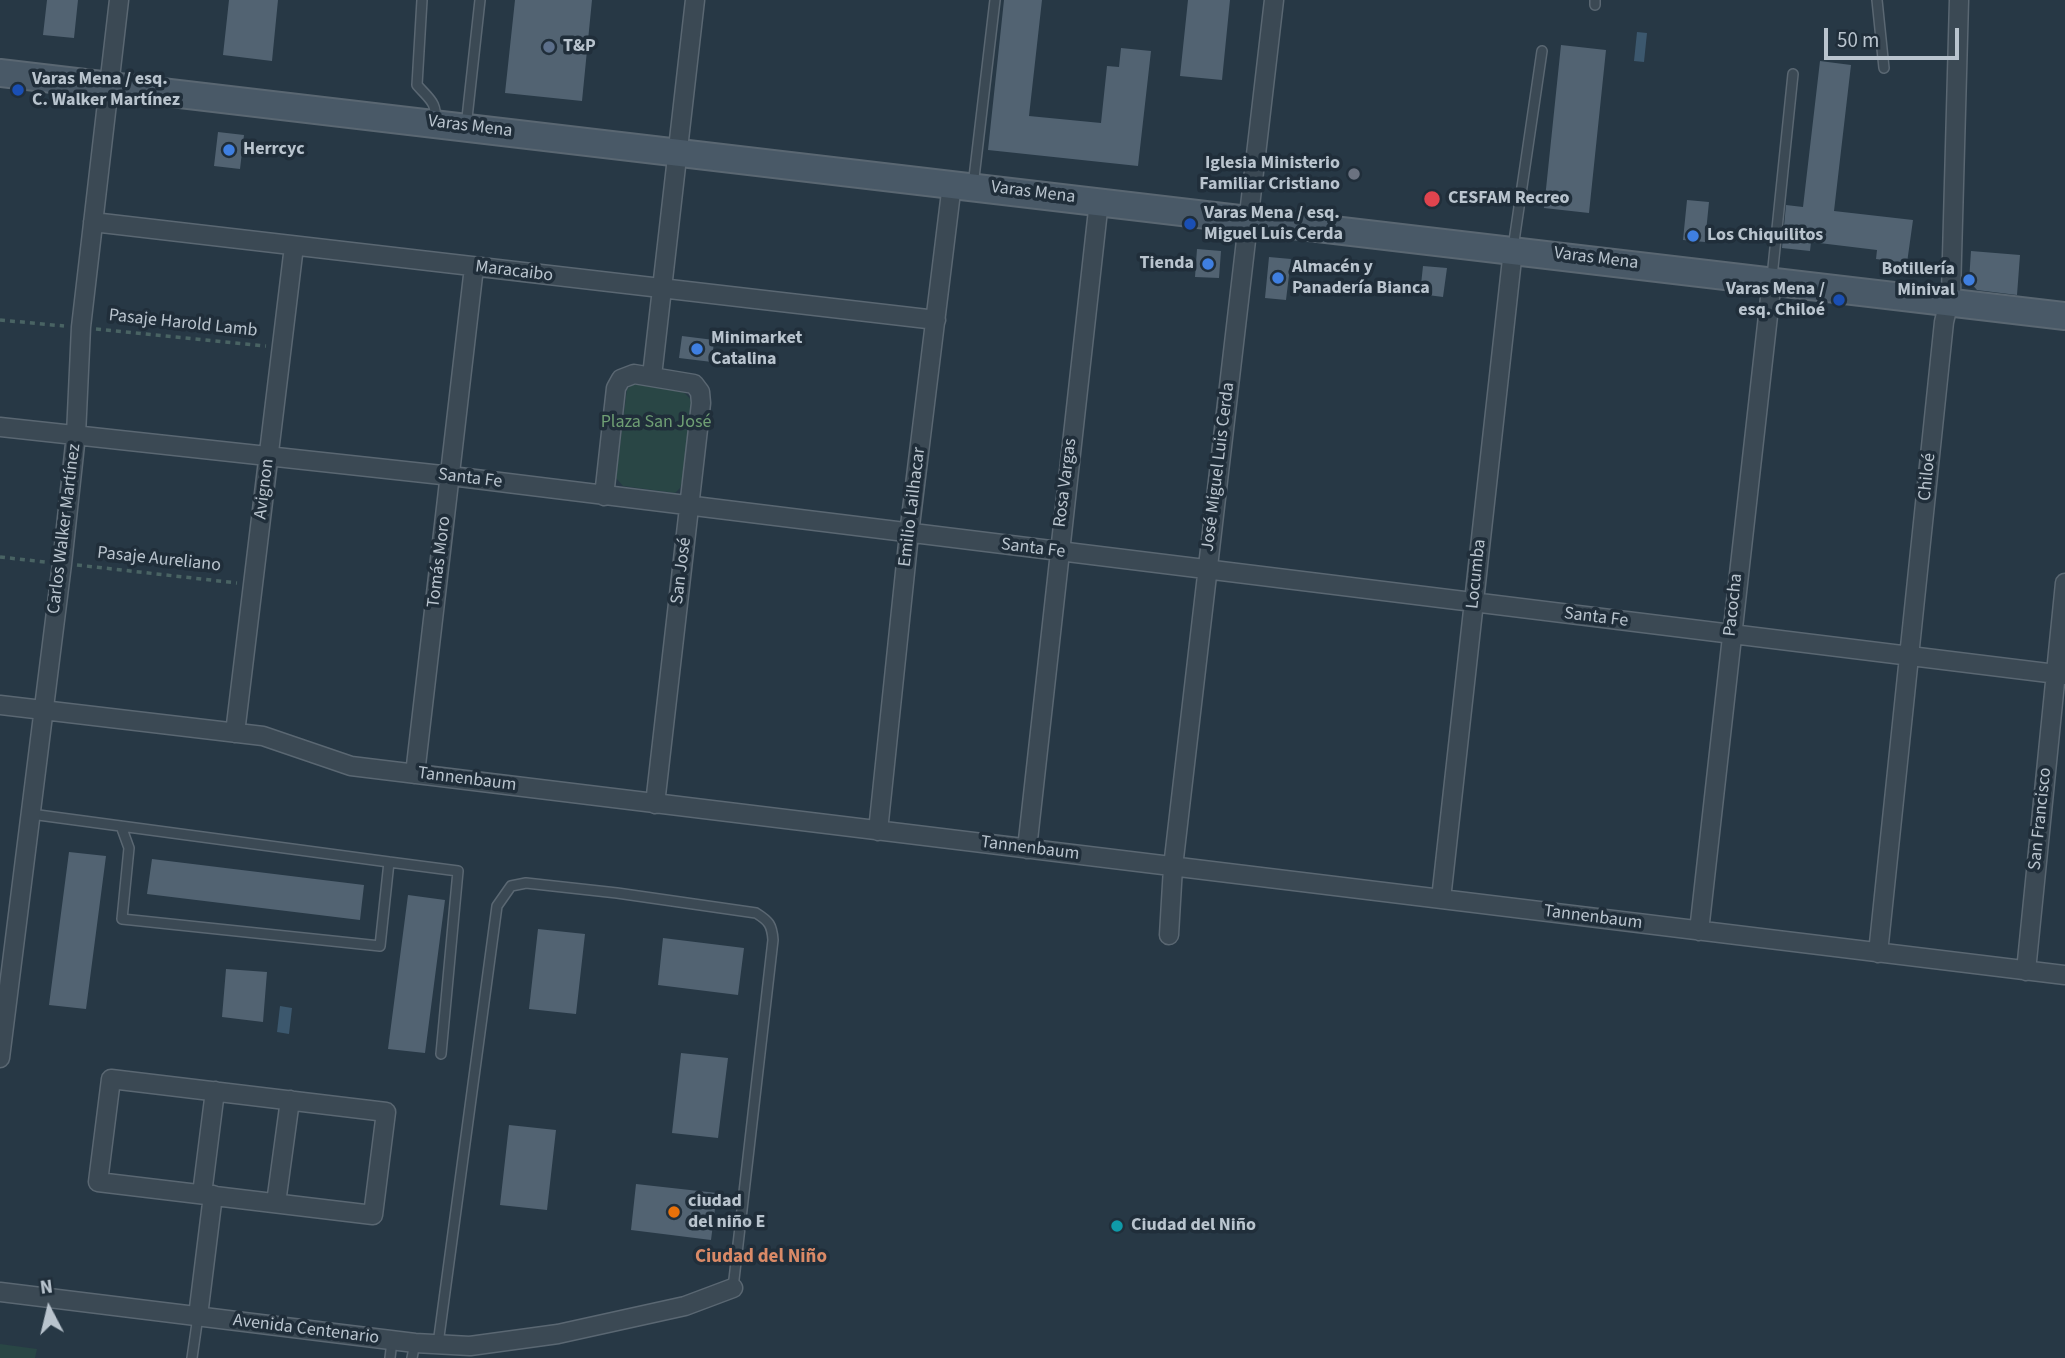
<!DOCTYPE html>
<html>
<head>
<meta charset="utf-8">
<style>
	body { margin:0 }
	#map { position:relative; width:2065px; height:1358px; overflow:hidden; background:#273845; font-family:"Source Sans 3",sans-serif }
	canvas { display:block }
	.north { position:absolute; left:14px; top:1274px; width:70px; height:70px; -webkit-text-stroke:5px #202e3a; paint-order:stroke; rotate:353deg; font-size:19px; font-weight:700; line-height:28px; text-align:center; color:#b9c4ce }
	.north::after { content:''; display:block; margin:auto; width:24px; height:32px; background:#b9c4ce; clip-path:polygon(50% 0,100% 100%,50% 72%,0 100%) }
	.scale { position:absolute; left:1824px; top:28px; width:135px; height:32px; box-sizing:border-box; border:4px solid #b9c4ce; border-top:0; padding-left:9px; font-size:21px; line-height:24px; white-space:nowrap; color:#b9c4ce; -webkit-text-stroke:5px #202e3a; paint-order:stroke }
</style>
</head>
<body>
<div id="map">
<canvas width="2065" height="1358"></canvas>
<div class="north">N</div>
<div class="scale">50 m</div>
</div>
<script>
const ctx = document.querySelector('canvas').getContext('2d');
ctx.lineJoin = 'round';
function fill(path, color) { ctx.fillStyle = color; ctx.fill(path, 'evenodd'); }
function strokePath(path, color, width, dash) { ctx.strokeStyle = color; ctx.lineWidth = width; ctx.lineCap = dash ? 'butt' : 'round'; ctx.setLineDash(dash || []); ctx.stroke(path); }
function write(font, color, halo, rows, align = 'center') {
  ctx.font = font + ' "Source Sans 3",sans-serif'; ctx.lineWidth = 7; ctx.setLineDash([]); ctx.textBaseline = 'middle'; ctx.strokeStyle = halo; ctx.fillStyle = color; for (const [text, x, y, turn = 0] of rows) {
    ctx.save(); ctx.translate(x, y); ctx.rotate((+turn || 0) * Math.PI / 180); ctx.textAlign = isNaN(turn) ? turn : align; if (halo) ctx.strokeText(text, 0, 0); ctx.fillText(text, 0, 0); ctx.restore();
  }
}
fill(new Path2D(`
	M 641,383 L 682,390 L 692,401 L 683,479 L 680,488 L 675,493 L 623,486 L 616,478 L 627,389 L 633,384 Z
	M 0,1344 L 37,1349 L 35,1358 L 0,1358 Z`), '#294645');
fill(new Path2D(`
	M 1637,32 L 1647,33 L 1644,62 L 1634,61 Z
	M 280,1006 L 292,1008 L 289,1034 L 277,1032 Z`), '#3c586e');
fill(new Path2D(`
	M 47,0 L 78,0 L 74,38 L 43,35 Z
	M 229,0 L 278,0 L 272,61 L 223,55 Z
	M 515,0 L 592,0 L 582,101 L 505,93 Z
	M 1004,0 L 1042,0 L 1029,116 L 1101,123 L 1107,66 L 1119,67 L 1121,48 L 1151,51 L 1138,166 L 988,150 Z
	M 1188,0 L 1230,0 L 1222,80 L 1180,76 Z
	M 1561,45 L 1606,50 L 1589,213 L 1544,208 Z
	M 1820,61 L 1851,65 L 1834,211 L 1913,220 L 1907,263 L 1876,259 L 1877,250 L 1811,242 L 1810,251 L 1782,248 L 1786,205 L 1803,207 Z
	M 218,132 L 244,135 L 240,169 L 214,166 Z
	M 1687,200 L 1709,202 L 1705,242 L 1683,240 Z
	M 1197,249 L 1221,251 L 1219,278 L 1195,277 Z
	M 1971,251 L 2020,255 L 2017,295 L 1977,290 L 1969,281 Z
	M 1269,257 L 1291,259 L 1286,300 L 1265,298 Z
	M 1423,266 L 1447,268 L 1443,297 L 1420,294 Z
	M 682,336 L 714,340 L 712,362 L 679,358 Z
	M 69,852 L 106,856 L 86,1009 L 49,1005 Z
	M 152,859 L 364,885 L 360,920 L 147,894 Z
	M 408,895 L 445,900 L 425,1053 L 388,1049 Z
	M 538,929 L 585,934 L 576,1014 L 529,1009 Z
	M 663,938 L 744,948 L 738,995 L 658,985 Z
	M 226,969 L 267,972 L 263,1022 L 222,1017 Z
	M 681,1053 L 728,1058 L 718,1138 L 672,1133 Z
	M 509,1125 L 556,1130 L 547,1210 L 500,1205 Z
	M 636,1184 L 717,1193 L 711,1240 L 631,1230 Z`), '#526372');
const lane = new Path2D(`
	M 422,0 L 417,85 C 431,101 436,101 436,123
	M 1877,0 L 1884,68
	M 1595,5 L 1595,0
	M 466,127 L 480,0
	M 973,186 L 995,0
	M 1513,248 L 1542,51
	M 1772,277 L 1793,74
	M 31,814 L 389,862 L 380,946 L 122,919 L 129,848 L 121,826
	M 389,862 L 458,871 L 441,1054
	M 438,1344 L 497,906 L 511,886 L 526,883 L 617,893 L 756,913 C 769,921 772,925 773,940 L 733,1288
	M 192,1358 L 198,1316
	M 390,1358 L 392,1341
	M 412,1358 L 415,1343`);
const street = new Path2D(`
	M 93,222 L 936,320
	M 652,376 L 695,0
	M 0,427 L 451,476 L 2065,675
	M 604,496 L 616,388 L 621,379 L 634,374 L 694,384 L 700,392 L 701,403 L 655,804
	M 0,705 L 263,736 L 351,766 L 2065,975
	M 235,733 L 294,246
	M 415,774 L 474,267
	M 878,831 L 909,534 L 952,184
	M 1027,849 L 1099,201
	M 1441,899 L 1513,250
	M 1699,931 L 1772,280
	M 1169,935 L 1173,867 L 1274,0
	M 1878,953 L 1944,322 L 1951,293 L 1959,0
	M 2026,971 L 2065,583
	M 0,1058 L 62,564 L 76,435 L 81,327 L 119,0
	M 111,1079 L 386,1112 L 373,1215 L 98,1182 Z
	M 202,1194 L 215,1091
	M 276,1203 L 290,1100
	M 0,1292 L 415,1343 L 470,1346 L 558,1334 L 685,1306 L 733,1288
	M 198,1316 L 213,1195`);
const secondary = new Path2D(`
	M 0,73 L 2065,316`);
strokePath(lane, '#5a6772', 12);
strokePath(street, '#5a6772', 21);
strokePath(secondary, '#5a6772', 30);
strokePath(new Path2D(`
	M 0,320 L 64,326
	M 96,329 L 266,346
	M 0,557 L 45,562
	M 77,565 L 237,583`), '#496363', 3.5, [5, 5]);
strokePath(lane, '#3b4954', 9);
strokePath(street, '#3b4954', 18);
strokePath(secondary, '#495967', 26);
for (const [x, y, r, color] of [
	[549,47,7,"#5c6f8a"],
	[18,90,7,"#1a4fb4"],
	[229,150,7,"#3f7fe0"],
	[1354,174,7,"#6b7280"],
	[1432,199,9,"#e0444e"],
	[1190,224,7,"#1a4fb4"],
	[1693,236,7,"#3f7fe0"],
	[1208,264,7,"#3f7fe0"],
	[1278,278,7,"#3f7fe0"],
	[1969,280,7,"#3f7fe0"],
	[1839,300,7,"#1a4fb4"],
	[697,349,7,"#3f7fe0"],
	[674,1212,7,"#e8710a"],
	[1117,1226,7,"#0f9aa8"]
]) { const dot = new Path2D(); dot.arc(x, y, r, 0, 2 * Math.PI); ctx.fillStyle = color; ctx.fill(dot); strokePath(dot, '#202e3a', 2.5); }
write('bold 18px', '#b9c4ce', '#202e3a', [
	["T&P",563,47],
	["Varas Mena / esq.",32,80],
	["C. Walker Martínez",32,101],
	["Herrcyc",243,150],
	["Iglesia Ministerio",1340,164,"right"],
	["Familiar Cristiano",1340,185,"right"],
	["CESFAM Recreo",1448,199],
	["Varas Mena / esq.",1204,214],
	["Miguel Luis Cerda",1204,235],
	["Los Chiquilitos",1707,236],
	["Tienda",1194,264,"right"],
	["Almacén y",1292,268],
	["Panadería Bianca",1292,289],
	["Botillería",1955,270,"right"],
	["Minival",1955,291,"right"],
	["Varas Mena /",1825,290,"right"],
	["esq. Chiloé",1825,311,"right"],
	["Minimarket",711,339],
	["Catalina",711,360],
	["ciudad",688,1202],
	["del niño E",688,1223],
	["Ciudad del Niño",1131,1226]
], 'left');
write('18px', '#b9c4ce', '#202e3a', [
	["Varas Mena",470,127,7],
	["Varas Mena",1033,193,7],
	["Varas Mena",1596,259,7],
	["Maracaibo",514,272,7],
	["Pasaje Harold Lamb",183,324,6],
	["José Miguel Luis Cerda",1219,467,-83],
	["Chiloé",1928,477,-84],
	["Santa Fe",470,479,7],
	["Rosa Vargas",1066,483,-83],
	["Avignon",265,489,-83],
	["Emilio Lailhacar",913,507,-83],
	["Carlos Walker Martínez",65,529,-83],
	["Santa Fe",1033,549,7],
	["Pasaje Aureliano",159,560,6],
	["Tomás Moro",440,562,-83],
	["San José",682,571,-83],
	["Locumba",1477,574,-84],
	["Pacocha",1734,605,-84],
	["Santa Fe",1596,618,7],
	["Tannenbaum",467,780,7],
	["San Francisco",2041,819,-84],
	["Tannenbaum",1030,849,7],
	["Tannenbaum",1593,918,7],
	["Avenida Centenario",306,1330,7]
]);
write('18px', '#6f9f74', '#202e3a', [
	["Plaza San José",656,423]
]);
write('bold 19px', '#da8a67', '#202e3a', [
	["Ciudad del Niño",761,1258]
]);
</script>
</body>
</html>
